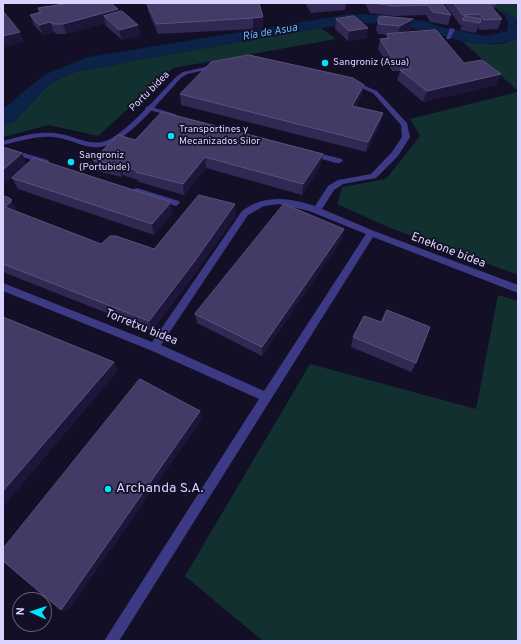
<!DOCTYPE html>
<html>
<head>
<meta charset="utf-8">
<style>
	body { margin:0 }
	#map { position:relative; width:521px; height:644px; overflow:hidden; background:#130f26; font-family:Overpass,sans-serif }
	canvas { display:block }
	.frame { position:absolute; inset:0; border:4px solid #d9d4ff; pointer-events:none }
	.north { position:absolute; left:12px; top:592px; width:40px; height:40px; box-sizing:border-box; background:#130f26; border:1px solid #625e7d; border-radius:50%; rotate:273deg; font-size:11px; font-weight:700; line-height:16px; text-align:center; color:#d9d4ff }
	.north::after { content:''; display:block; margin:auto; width:14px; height:18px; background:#00e5ff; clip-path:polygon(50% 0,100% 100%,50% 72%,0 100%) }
</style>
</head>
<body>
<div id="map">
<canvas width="521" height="644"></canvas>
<div class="frame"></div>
<div class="north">N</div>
</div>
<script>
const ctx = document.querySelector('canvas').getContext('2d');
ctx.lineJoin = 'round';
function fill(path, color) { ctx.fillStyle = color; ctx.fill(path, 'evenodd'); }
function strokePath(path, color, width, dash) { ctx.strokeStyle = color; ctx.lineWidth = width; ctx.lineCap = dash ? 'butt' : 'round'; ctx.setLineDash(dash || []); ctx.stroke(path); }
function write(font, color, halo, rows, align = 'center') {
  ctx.font = font + ' Overpass,sans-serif'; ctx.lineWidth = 3.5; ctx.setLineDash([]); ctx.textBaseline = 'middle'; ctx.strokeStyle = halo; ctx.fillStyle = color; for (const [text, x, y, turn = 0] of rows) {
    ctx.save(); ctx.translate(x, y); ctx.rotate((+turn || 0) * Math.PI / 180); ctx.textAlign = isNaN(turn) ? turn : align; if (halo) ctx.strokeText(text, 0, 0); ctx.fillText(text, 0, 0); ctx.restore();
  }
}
fill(new Path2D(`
	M 489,3 L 518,3 L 518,21 L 504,14 Z
	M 321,28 L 336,39 L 173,68 L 98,136 L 49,125 L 3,137 L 3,126 L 15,121 L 49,84 L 71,73 L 158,56 Z
	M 518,36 L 518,91 L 462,41 C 479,43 505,49 518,36 Z
	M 518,92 L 518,275 L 390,228 L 337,204 L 342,187 L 386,179 L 420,136 L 410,119 Z
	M 498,295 L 518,301 L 518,641 L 263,641 L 185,576 L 310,364 L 476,409 Z`), '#12302f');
fill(new Path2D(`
	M 498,5 L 518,21 L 518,36 L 514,40 L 503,43 L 482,44 L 462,41 L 421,30 L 384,24 L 363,23 L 321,28 L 158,56 L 71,73 L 49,84 L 15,121 L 3,126 L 3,109 L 44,75 L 88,57 L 350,14 L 384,15 L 424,21 L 441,27 L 486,36 L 507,31 L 508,21 Z`), '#0c2248');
fill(new Path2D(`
	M 450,28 L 455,29 L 450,39 L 446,39 Z
	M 148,106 L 175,114 L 176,115 L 173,117 L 146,109 L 145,108 Z
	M 3,147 L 48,160 L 49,162 L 45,164 L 3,151 Z
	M 307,151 L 310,151 L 342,159 L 343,161 L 339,163 L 336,163 L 307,155 Z
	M 137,188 L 179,201 L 180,203 L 176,206 L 134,193 L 134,189 Z`), '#3d3a85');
fill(new Path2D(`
	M 218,64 L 221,66 L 220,67 L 187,74 L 181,78 C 163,97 127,143 101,147 C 87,149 74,141 60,138 C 41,134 21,141 3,145 L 3,141 C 21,136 41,130 60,134 C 74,136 88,145 102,142 C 122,139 162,91 177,76 L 183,72 Z
	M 349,81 L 353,81 L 377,91 L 407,123 L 410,137 L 398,156 L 376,178 L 343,184 L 334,190 L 322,209 L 374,231 L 518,285 L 518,293 L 373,237 L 119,641 L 104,641 L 259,399 L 150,350 L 3,291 L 3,283 L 152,342 L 242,211 C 265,194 289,198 315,206 L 328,186 L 338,180 L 371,174 L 392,152 L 402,137 L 401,125 L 373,93 L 349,83 ZM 279,204 L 309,211 L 366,234 L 264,391 L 161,345 L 248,215 L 264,206 Z`), '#3d3a85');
fill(new Path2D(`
	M 58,3 L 112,3 L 112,5 L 118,9 L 118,12 L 138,25 L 140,35 L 122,40 L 106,26 L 105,23 L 66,34 L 56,34 L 54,32 L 43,35 L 34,25 L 30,15 L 39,13 L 38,8 L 58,5 Z
	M 141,3 L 251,3 L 263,17 L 263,27 L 253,29 L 158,34 L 148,11 L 147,4 L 143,5 Z
	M 305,3 L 346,3 L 345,10 L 311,13 Z
	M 365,3 L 442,3 L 451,15 L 448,25 L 430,22 L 426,15 L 393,16 L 370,13 Z
	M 444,3 L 495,3 L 496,4 L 494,10 L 502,19 L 498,29 L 480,30 L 478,27 L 476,33 L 460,30 L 462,25 L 460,25 Z
	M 336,19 L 368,28 L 366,38 L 348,41 L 335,29 Z
	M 378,20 L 410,29 L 405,32 L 464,63 L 496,85 L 423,102 L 397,80 L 400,71 L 392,71 L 378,49 L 380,39 L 386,38 L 387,35 L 378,34 L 376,30 Z
	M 364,85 L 362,95 L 356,107 L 383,113 L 380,124 L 366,152 L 181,105 L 180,94 Z
	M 135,140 L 321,165 L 302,195 L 206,168 L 184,195 L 139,182 L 138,180 L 123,175 L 122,177 L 96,171 L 93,160 Z
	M 3,147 L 27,164 L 173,212 L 154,235 L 18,189 L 12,178 L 24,167 L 3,185 Z
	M 3,196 L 17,210 L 16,212 L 101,244 L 154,249 L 236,215 L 196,272 L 152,331 L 3,272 Z
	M 344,229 L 342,239 L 262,356 L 197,323 L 195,314 Z
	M 381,322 L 416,363 L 411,372 L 351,347 L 353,337 Z`), '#312854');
fill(new Path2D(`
	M 143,3 L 147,3 L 147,4 L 143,5 Z
	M 118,9 L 120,19 L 104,16 L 105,23 L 66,34 L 63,24 Z
	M 263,17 L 263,27 L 253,29 L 253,18 Z
	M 413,19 L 410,29 L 398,36 L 400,26 Z
	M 50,22 L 54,32 L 43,35 L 39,25 Z
	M 138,25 L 140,35 L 122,40 L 119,30 Z
	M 368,28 L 366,38 L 348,41 L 349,31 Z
	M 20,32 L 24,42 L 3,48 L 3,36 Z
	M 501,74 L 496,85 L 423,102 L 427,91 Z
	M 364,85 L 362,95 L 351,117 L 352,106 Z
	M 383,113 L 380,124 L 366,152 L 368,142 Z
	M 22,153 L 27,164 L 3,185 L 3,170 Z
	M 323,154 L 321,165 L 302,195 L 303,184 Z
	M 205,157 L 206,168 L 184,195 L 183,184 Z
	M 120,164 L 123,175 L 122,177 L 119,166 Z
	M 11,199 L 17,210 L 16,213 L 5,207 Z
	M 171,202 L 173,212 L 154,235 L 152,224 Z
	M 235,204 L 236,215 L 196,272 L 152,331 L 149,321 Z
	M 344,229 L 342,239 L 262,356 L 262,347 Z
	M 114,362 L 118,371 L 3,507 L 3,491 Z
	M 200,411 L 202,419 L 68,611 L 61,610 Z`), '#1d163a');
const building = new Path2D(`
	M 63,3 L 111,3 L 118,9 L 63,24 L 53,24 L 50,22 L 39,25 L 30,15 L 41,12 L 38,8 L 64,4 Z
	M 147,3 L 259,3 L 263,17 L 253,18 L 157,24 Z
	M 372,3 L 442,3 L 451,15 L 433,12 L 428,5 L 395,6 Z
	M 454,3 L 495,3 L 496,4 L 489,4 L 502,19 L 484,20 L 479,14 L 463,15 Z
	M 3,11 L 20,32 L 3,36 Z
	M 122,11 L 138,25 L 119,30 L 104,16 Z
	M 354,16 L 368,28 L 349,31 L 336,19 Z
	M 380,16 L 413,19 L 400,26 L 379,24 L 378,20 Z
	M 465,16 L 481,19 L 480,23 L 463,20 Z
	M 436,30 L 464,63 L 482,60 L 501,74 L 427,91 L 400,70 L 411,69 L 404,60 L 394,61 L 380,39 L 389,38 L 387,34 Z
	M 249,55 L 353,78 L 364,85 L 352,106 L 383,113 L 368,142 L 180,94 L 211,62 Z
	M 162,112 L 323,154 L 303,184 L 205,157 L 183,184 L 136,172 L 136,170 L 120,164 L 119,166 L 93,160 L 118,135 L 135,140 Z
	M 3,147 L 22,153 L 3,170 Z
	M 34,158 L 171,202 L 152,224 L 12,178 Z
	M 199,195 L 235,204 L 194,262 L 149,321 L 3,264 L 3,196 L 7,197 L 11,199 L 11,202 L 5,207 L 101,244 L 110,236 L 116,236 L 154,249 Z
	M 284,204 L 344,229 L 262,347 L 195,314 Z
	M 387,310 L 430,327 L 416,363 L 353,337 L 364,316 L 381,322 Z
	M 3,317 L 114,362 L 3,491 Z
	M 140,379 L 200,411 L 61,610 L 3,561 L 3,549 Z`);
fill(building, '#433a66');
strokePath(building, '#5a527e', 1);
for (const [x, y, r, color] of [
	[325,63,4,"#00e5ff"],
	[171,136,4,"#00e5ff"],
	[71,162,4,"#00e5ff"],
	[108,489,4,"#00e5ff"]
]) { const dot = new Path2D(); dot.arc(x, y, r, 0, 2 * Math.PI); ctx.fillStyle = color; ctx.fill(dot); strokePath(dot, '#130f26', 1.5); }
write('10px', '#d9d4ff', '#130f26', [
	["Sangroniz (Asua)",333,63],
	["Transportines y",179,130],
	["Mecanizados Silor",179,142],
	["Sangroniz",79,156],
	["(Portubide)",79,168]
], 'left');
write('10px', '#d9d4ff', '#130f26', [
	["Portu bidea",150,92,-45]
]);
write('italic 11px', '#62b6ff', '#130f26', [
	["Ría de Asua",270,33,-10]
]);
write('12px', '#d9d4ff', '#130f26', [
	["Enekone bidea",448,251,21],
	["Torretxu bidea",141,328,22]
]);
write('14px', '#d9d4ff', '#130f26', [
	["Archanda S.A.",116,489]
], 'left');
</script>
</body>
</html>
